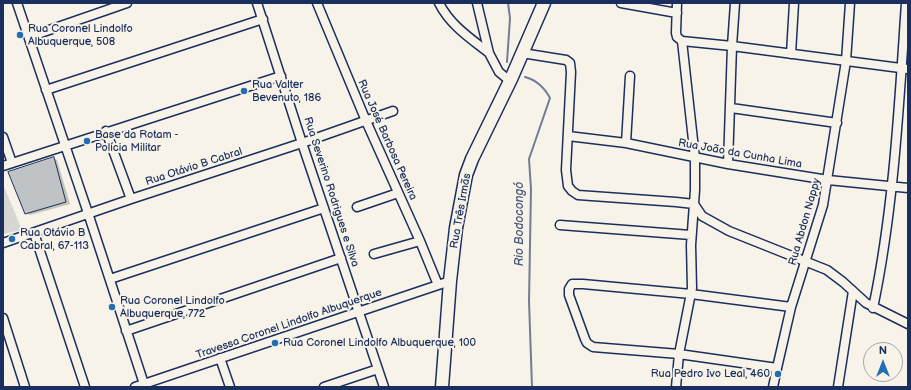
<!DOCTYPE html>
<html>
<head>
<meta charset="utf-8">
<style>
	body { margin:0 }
	#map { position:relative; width:911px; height:390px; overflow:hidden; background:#f7f3e8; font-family:"Balsamiq Sans",sans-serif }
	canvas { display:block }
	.frame { position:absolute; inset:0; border:4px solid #1b2f5e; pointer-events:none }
	.north { position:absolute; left:863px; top:342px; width:40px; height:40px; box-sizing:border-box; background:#f7f3e8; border:1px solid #9fa5b1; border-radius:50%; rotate:0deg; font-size:11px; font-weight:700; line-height:16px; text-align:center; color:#1b2f5e }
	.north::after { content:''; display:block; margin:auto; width:14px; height:18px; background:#1f6fb2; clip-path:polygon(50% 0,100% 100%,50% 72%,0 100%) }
</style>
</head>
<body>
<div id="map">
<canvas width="911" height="390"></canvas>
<div class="frame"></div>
<div class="north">N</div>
</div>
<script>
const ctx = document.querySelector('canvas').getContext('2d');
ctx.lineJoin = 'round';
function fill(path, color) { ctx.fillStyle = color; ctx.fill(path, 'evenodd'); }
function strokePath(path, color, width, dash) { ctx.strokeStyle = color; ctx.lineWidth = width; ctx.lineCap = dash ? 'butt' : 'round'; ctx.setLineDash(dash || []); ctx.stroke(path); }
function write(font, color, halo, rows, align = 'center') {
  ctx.font = font + ' "Balsamiq Sans",sans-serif'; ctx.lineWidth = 4; ctx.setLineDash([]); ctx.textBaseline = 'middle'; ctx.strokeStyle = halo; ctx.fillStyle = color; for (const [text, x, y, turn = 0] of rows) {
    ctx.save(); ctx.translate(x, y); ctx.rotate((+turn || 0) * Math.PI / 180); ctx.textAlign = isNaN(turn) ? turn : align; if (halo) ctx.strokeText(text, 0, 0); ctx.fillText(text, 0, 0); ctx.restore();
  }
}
fill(new Path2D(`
	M 3,184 L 22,230 L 3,234 Z`), '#d7d6d4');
fill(new Path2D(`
	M 53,158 L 57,160 L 70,204 L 30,215 L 26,213 Z`), '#0003');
strokePath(new Path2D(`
	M 507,62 L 510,18 L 508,3
	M 525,77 C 537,80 544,87 550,98 L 529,159 L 531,189 L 529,301 L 532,387`), '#727c95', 2);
const building = new Path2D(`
	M 54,157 L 66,202 L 25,214 L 8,172 Z`);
fill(building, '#c0c3c5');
strokePath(building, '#1b2f5e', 1);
const street = new Path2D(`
	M 17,3 L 88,213 L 145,387
	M 257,3 L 302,143 L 384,387
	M 317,3 L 366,121 L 420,241 L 438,285
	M 439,3 C 450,25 470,38 489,53
	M 477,3 L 489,53 L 499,72 L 510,81
	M 621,3 L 677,13
	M 29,37 L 127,3
	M 682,41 L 732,46 L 908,69
	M 522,53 L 566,60 L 570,63 L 571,72 L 566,170 L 568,186 L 572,191 L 578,195 L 676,202 L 694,204 L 702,216 L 729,231 L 827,270 L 843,282 L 866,303 L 908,324
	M 791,54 L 794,3
	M 46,90 L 263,19
	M 731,108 L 837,123
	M 106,131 L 131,199
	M 568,136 L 626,143 L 728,164 L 828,180 L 908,188
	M 3,137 L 12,163
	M 626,143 L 630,76
	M 728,164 L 732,46 L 735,3
	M 3,166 L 281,76
	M 357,207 L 398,193
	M 560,225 L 691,235
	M 34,233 L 85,387
	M 3,243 L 131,199 L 302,143 L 393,111
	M 374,254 L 420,241
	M 110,279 L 324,208
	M 873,308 C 894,208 899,105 906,3
	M 3,318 L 25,387
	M 126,331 L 341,258
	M 220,358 L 230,387
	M 777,368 L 679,354 L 593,347 L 587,343 L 585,339 L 569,295 L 569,289 L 572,284 L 583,284 L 691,294 L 791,307
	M 135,387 L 450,281
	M 324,387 L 378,369
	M 676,387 L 679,354 L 692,288 L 691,245 L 695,190 L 695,158 L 682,41 L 677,37 L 676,33 L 677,3
	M 773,387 L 777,368 L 791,307 L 823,205 L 846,61 L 850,3
	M 838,387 L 853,291`);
const secondary = new Path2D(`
	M 442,387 L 450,281 L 456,228 L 466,175 L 472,159 L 511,79 L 544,3`);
strokePath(street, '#1b2f5e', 11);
strokePath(secondary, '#1b2f5e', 15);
strokePath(street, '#f7f3e8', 8);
strokePath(secondary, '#f7f3e8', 12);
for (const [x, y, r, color] of [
	[20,35,4,"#1f6fb2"],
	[244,91,4,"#1f6fb2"],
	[87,141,4,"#1f6fb2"],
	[12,239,4,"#1f6fb2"],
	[112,307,4,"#1f6fb2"],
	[275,343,4,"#1f6fb2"],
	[778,374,4,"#1f6fb2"]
]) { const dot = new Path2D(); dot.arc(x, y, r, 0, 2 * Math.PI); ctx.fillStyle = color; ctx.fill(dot); strokePath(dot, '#f7f3e8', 1.5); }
write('11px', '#1b2f5e', '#f7f3e8', [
	["Rua Coronel Lindolfo",28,29],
	["Albuquerque, 508",28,42],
	["Rua Valter",252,85],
	["Bevenuto, 186",252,98],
	["Base da Rotam -",95,135],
	["Polícia Militar",95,148],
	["Rua Otávio B",20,233],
	["Cabral, 67-113",20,246],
	["Rua Coronel Lindolfo",120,301],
	["Albuquerque, 772",120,314],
	["Rua Coronel Lindolfo Albuquerque, 100",283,343],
	["Rua Pedro Ivo Leal, 460",770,374,"right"]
], 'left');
write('11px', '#1b2f5e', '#f7f3e8', [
	["Rua José Barbosa Pereira",387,140,66],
	["Rua João da Cunha Lima",740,154,10],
	["Rua Otávio B Cabral",194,167,-18],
	["Rua Severino Rodrigues e Silva",331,192,72],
	["Rua Três Irmãs",461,211,-80],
	["Rua Abdon Nappy",805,222,-74],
	["Travessa Coronel Lindolfo Albuquerque",289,324,-19]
]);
write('italic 12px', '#465679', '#f7f3e8', [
	["Rio Bodocongó",520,224,-90]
]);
</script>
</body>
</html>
